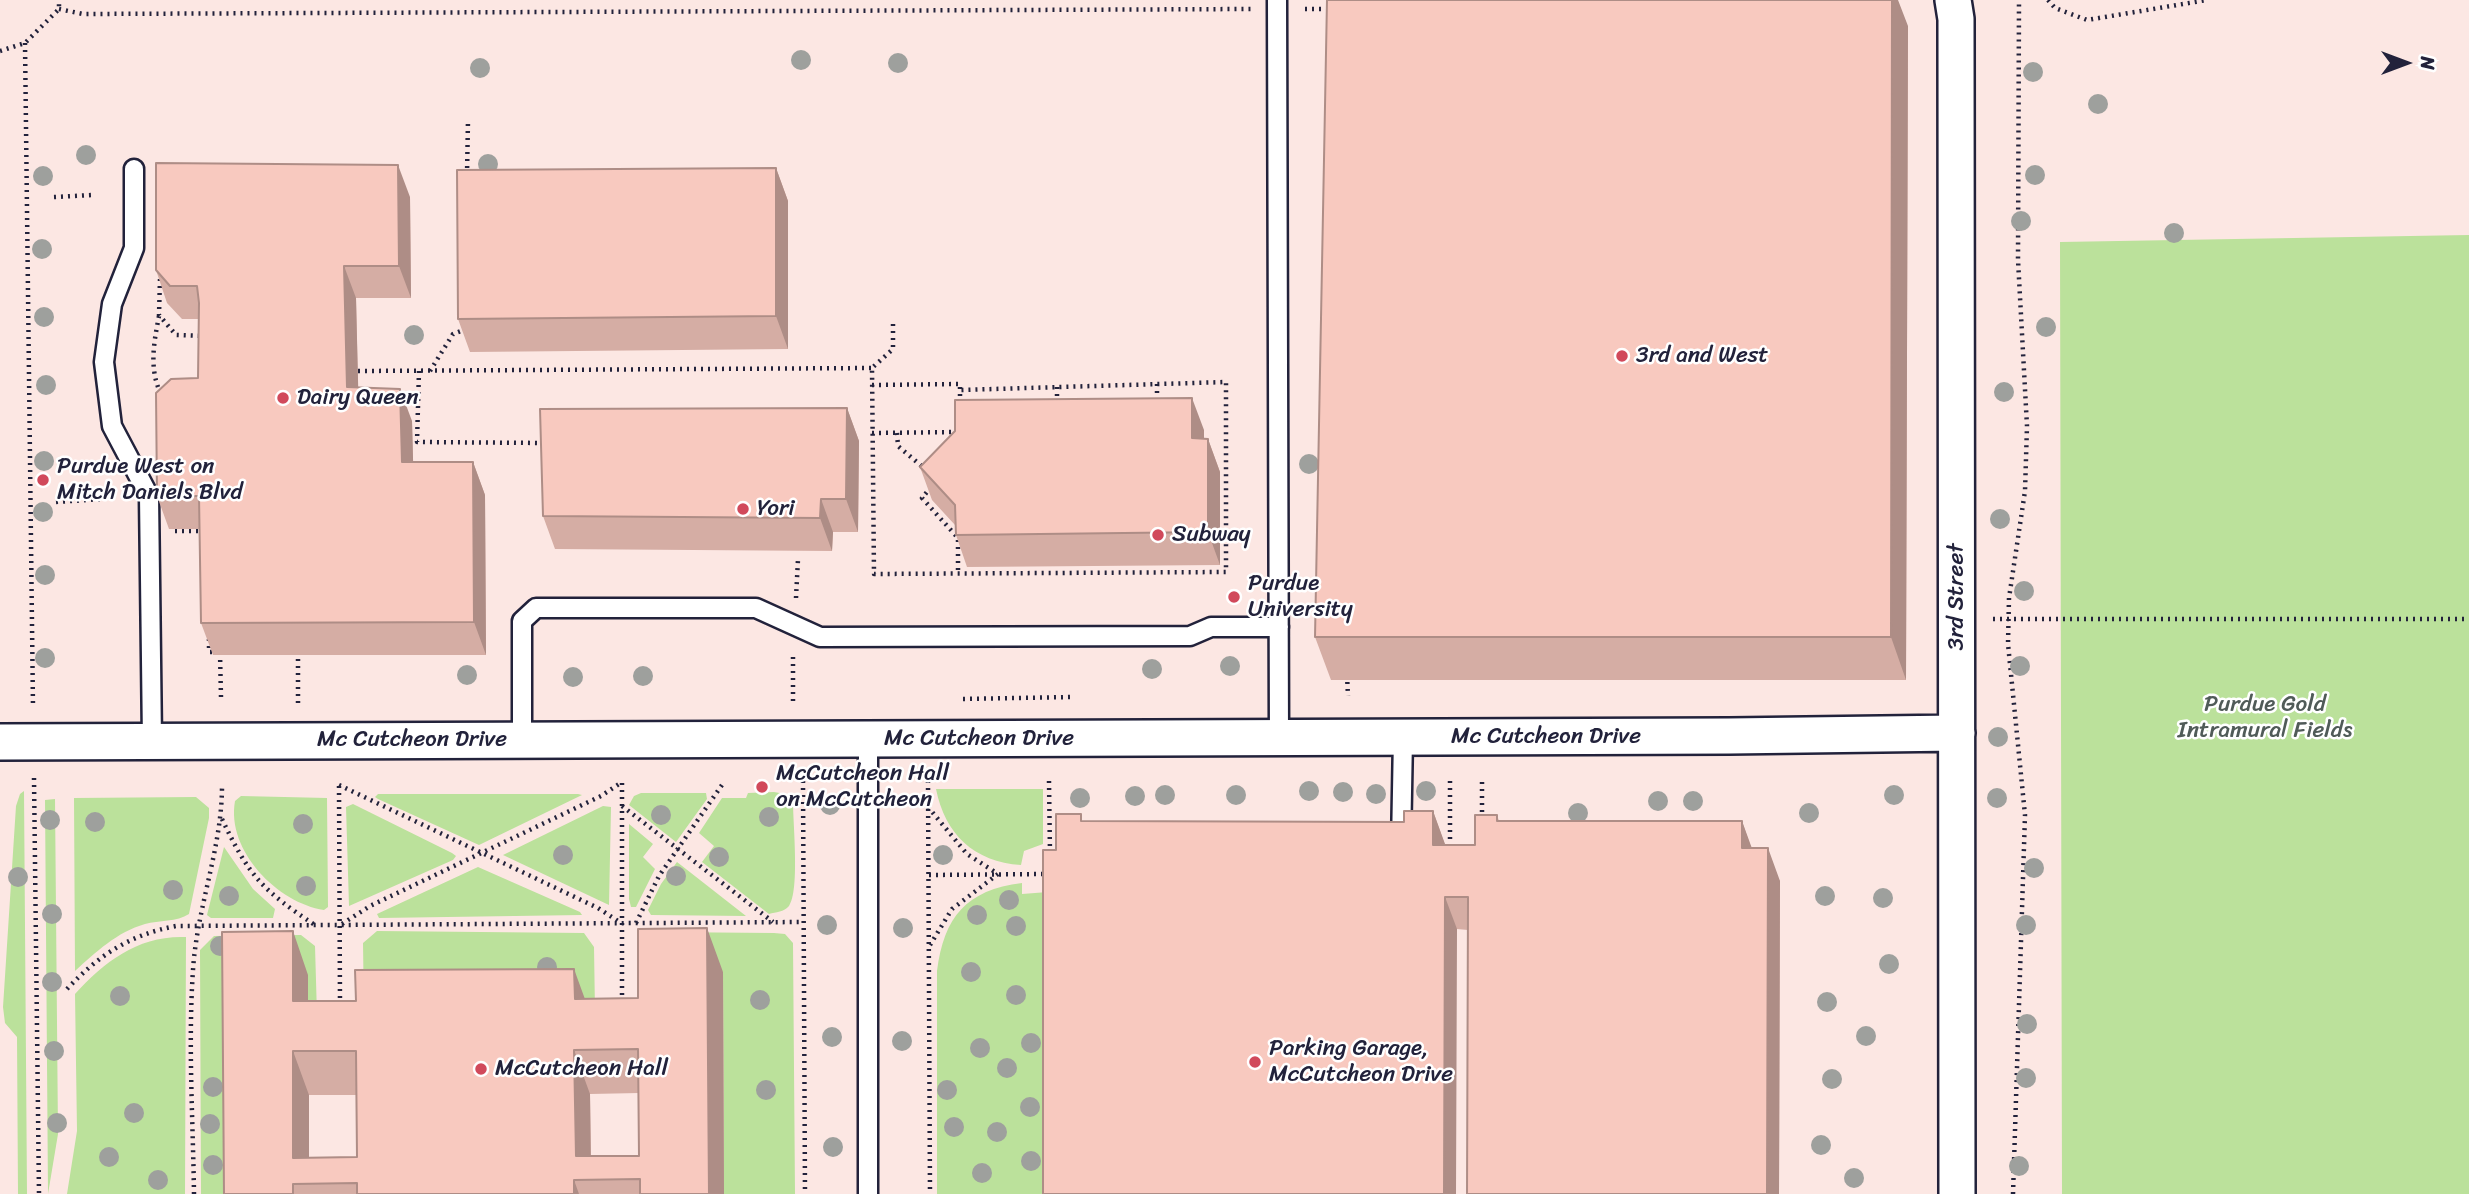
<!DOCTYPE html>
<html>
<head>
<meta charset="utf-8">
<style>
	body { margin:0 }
	#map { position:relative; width:2469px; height:1194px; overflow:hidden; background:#fef4f2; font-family:Sriracha,sans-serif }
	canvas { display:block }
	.north { position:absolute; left:2371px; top:28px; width:70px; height:70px; -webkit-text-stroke:5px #fff; paint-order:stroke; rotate:90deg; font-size:19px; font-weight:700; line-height:28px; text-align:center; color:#22223b }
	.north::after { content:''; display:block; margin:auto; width:24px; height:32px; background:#22223b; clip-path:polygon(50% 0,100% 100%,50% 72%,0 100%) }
</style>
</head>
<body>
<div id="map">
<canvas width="2469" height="1194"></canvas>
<div class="north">N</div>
</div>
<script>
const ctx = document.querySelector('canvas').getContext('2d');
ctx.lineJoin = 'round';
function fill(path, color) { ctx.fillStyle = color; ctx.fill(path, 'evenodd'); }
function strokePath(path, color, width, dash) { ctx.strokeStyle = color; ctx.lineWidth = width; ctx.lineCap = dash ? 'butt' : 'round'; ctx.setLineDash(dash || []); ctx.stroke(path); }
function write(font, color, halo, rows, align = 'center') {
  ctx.font = font + ' Sriracha,sans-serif'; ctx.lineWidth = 5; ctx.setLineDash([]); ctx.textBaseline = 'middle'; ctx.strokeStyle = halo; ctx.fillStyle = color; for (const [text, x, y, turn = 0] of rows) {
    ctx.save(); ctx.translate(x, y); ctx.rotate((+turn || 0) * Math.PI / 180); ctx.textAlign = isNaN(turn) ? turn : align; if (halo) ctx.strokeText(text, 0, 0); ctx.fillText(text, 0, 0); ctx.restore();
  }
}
fill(new Path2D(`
	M 0,0 L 2469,0 L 2469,1194 L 0,1194 Z`), '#fce7e3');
fill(new Path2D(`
	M 2469,235 L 2469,1194 L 2062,1194 L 2060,242 Z
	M 936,789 L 1043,789 L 1043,844 L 1024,851 L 1021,865 C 974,862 945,834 936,789 Z
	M 24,791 L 27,1194 L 18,1194 L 17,1037 L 5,1023 L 3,1007 L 16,806 L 20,794 Z
	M 774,792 L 785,794 L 793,802 C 793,823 800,891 789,906 C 784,912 776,912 769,914 L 702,862 L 714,846 L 699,833 L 722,798 L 746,798 L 748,793 Z
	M 641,793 L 706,793 L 707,799 L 676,842 L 629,805 L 634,796 Z
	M 378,794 L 578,794 L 582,795 L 479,845 L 378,799 L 375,797 Z
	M 241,796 L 327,798 L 328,907 L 324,910 C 278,903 226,851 235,801 Z
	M 196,797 L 209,808 L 209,818 L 189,914 C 177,922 159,920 145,924 C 117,932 96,952 75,971 L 74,798 Z
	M 55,799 L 58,1134 L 48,1194 L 45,800 Z
	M 353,804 L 452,853 L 456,856 L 453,860 L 349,906 L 346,807 Z
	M 603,806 L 611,807 L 609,905 L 503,855 Z
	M 629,824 L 653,844 L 643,857 L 655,869 L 636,907 L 631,907 L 629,899 Z
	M 224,847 L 253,889 L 275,909 L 273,918 L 211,918 L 207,915 Z
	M 677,862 L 746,916 L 651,915 L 648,910 L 661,884 Z
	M 478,867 L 580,912 L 582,915 L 379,918 L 377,914 Z
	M 1022,883 L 1022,894 L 1048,892 L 1050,1194 L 937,1194 L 937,971 C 944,917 966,890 1022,883 Z
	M 377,931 L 584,933 L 594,947 L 595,1012 L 364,1014 L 363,943 Z
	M 659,932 L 774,933 L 785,934 L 793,943 L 795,1194 L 724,1194 L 723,972 Z
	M 301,935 L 315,946 L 317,1015 L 239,1194 L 201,1194 L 200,950 L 214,936 Z
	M 186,937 L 185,1194 L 67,1194 L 77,1131 L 75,994 C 105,961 139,935 186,937 Z`), '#bbe19b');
const service = new Path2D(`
	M 1277,0 L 1279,738
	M 134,169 L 134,248 L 112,304 L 104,362 L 112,426 L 149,496 L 152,741
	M 522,739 L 522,621 L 536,608 L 756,608 L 820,637 L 1190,636 L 1211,627 L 1279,627
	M 868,739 L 868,1194
	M 1401,846 L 1403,737`);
const minor = new Path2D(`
	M 1953,0 L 1956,19 L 1957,1194
	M 0,742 L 1729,736 L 1957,733`);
strokePath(service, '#22223b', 23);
strokePath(minor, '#22223b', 40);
strokePath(new Path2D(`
	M 2048,0 L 2055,8 L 2087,20 L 2207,0
	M 59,9 L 83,14 L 1251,9
	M 1305,9 L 1332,9
	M 25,43 L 33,707
	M 0,51 L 25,43 L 59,9 L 59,0
	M 467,175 L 468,120
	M 54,197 L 92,195
	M 160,279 L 159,315 L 176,335 L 203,336
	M 159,316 C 154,342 149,367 160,392
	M 893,324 L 893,349 L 872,368 L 874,574 L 1226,572 L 1226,382 L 961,390
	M 358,371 L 872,368
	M 419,371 L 417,442 L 544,443
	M 430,371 L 453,334 L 466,329
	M 1157,384 L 1157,404
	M 872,385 L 960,384 L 960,403
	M 1057,387 L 1057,404
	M 872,433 L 959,432
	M 897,433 L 898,446 L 925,469
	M 931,487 L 922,498 L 958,538 L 958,573
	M 56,502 L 118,498
	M 175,531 L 205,531
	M 796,598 L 798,559
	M 1993,619 L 2469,619
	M 209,639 L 209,652 L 216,652
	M 298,652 L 298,706
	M 220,653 L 221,697
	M 1347,675 L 1348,696
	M 963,699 L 1074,697
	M 793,701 L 793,655
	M 34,778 L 39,1194
	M 803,781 L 805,1194
	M 928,781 L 930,1194
	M 1049,781 L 1050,854
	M 1450,781 L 1450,851
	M 622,783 L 622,1002
	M 339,785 L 598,908 L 621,923
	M 339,786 L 340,1004
	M 622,806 L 773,922
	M 928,807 L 967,854 L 998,874 L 952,909 L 930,945
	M 222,819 C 249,876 262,890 315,925
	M 1482,819 L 1482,781
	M 929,875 L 1047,874
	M 636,923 L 659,876 L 724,782
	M 342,924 L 370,906 L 601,796 L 622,782
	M 67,989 C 99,955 129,935 176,926 L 803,922
	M 194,1194 C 193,1120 188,1044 193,970 C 197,907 222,848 222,786
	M 2013,1194 L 2025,815 L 2008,644 L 2009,598 L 2025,491 L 2027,426 L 2018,260 L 2019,0`), '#22223b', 4.5, [2, 5]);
strokePath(service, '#fff', 18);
strokePath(minor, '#fff', 35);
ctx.fillStyle = '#9ea09d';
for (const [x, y] of [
	[801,60],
	[898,63],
	[480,68],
	[2033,72],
	[2098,104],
	[86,155],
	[488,164],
	[2035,175],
	[43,176],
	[2021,221],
	[2174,233],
	[42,249],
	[44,317],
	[2046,327],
	[414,335],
	[46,385],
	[2004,392],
	[44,461],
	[1309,464],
	[43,512],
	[2000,519],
	[45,575],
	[2024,591],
	[45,658],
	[1230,666],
	[2020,666],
	[1152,669],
	[467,675],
	[643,676],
	[573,677],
	[1998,737],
	[1309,791],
	[1426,791],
	[1343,792],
	[1376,794],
	[1165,795],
	[1236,795],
	[1894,795],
	[1135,796],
	[1080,798],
	[1997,798],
	[1658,801],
	[1693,801],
	[830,805],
	[1578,813],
	[1809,813],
	[661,815],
	[769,817],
	[50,820],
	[95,822],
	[303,824],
	[563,855],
	[943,855],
	[719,857],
	[2034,868],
	[676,876],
	[18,877],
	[306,886],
	[173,890],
	[229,896],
	[1825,896],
	[1883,898],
	[1009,900],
	[52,914],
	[977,915],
	[827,925],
	[2026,925],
	[1016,926],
	[903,928],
	[220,946],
	[1889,964],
	[547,967],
	[971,972],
	[52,982],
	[1016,995],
	[120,996],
	[760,1000],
	[1827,1002],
	[2027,1024],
	[1866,1036],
	[832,1037],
	[902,1041],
	[1031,1043],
	[980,1048],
	[54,1051],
	[1007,1068],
	[2026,1078],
	[1832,1079],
	[213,1087],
	[766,1090],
	[947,1090],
	[1030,1107],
	[134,1113],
	[57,1123],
	[210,1124],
	[954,1127],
	[997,1132],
	[1821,1145],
	[833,1147],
	[109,1157],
	[1031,1161],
	[213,1165],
	[2019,1166],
	[982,1173],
	[1854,1178],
	[158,1180]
]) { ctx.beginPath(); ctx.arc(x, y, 10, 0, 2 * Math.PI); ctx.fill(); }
fill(new Path2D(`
	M 1908,26 L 1906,680 L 1331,680 L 1315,637 Z
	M 776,168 L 788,201 L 788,349 L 470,352 L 458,319 Z
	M 410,197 L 411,298 L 356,298 L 358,388 L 412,421 L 413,462 L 473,462 L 485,495 L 486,655 L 213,655 L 201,623 L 199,529 L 169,529 L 157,496 L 198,378 L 199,319 L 182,319 L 167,303 L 156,270 Z
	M 847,408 L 859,441 L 858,532 L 833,532 L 832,551 L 555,549 L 543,516 Z
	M 1204,430 L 1204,439 L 1208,439 L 1220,472 L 1220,565 L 967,567 L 956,535 L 955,525 L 932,500 L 920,467 Z
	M 1433,811 L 1445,845 L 1475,845 L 1497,815 L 1499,821 L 1742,821 L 1751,848 L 1780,881 L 1779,1194 L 1467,1194 L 1468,930 L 1457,929 L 1056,850 L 1083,821 L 1404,822 Z
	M 723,972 L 724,1194 L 224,1194 L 308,975 L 308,1001 L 638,998 ZM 639,1093 L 639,1156 L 591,1156 L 590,1094 ZM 309,1095 L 357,1095 L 357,1157 L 309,1158 Z`), '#d5ada4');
fill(new Path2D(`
	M 1892,0 L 1898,0 L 1908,26 L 1906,680 L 1891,637 Z
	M 398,165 L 410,197 L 411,298 L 399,266 Z
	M 776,168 L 788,201 L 788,349 L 776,316 Z
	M 344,266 L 356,298 L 359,420 L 347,387 Z
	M 400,389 L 412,421 L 414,495 L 402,462 Z
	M 1192,398 L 1204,430 L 1204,471 L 1192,438 Z
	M 847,408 L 859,441 L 858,532 L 846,499 Z
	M 1208,439 L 1220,472 L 1220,565 L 1208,532 Z
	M 473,462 L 485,495 L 486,655 L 474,622 Z
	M 821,499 L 833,532 L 832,551 L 820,518 Z
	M 1433,811 L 1445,844 L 1445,878 L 1433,845 Z
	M 1742,821 L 1754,854 L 1742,848 Z
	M 1768,848 L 1780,881 L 1779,1194 L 1767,1194 Z
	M 1445,897 L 1457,929 L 1456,1194 L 1444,1194 Z
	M 707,928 L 723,972 L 724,1194 L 709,1194 Z
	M 293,931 L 308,975 L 308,1045 L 293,1001 Z
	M 574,969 L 590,1013 L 575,999 Z
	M 574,1050 L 590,1094 L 591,1180 L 576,1156 Z
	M 293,1051 L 309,1095 L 309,1184 L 293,1158 Z
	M 574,1180 L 579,1194 L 574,1194 Z`), '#ae8d86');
const building = new Path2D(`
	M 1327,0 L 1892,0 L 1891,637 L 1315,637 Z
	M 156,163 L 398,165 L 399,266 L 344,266 L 347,387 L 400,389 L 402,462 L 473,462 L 474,622 L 201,623 L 199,496 L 157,496 L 156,393 L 171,379 L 198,378 L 199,303 L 197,286 L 170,286 L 156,270 Z
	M 776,168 L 776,316 L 458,319 L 457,170 Z
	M 1192,398 L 1192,438 L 1208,439 L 1208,532 L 956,535 L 955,505 L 920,467 L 955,431 L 955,400 Z
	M 847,408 L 846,499 L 821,499 L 820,518 L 543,516 L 540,409 Z
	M 1404,811 L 1433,811 L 1433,845 L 1475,845 L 1475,815 L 1497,815 L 1497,821 L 1742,821 L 1742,848 L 1768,848 L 1767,1194 L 1467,1194 L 1468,897 L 1445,897 L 1444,1194 L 1043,1194 L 1043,850 L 1056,850 L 1056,814 L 1081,814 L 1081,821 L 1404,822 Z
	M 707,928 L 709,1194 L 640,1194 L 640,1179 L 574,1180 L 574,1194 L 357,1194 L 357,1183 L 293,1184 L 293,1194 L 224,1194 L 222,932 L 293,931 L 293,1001 L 356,1001 L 355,970 L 574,969 L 575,999 L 638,998 L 638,929 ZM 638,1049 L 639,1156 L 576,1156 L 574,1050 ZM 293,1051 L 356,1051 L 357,1157 L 293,1158 Z`);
fill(building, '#f8c9bf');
strokePath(building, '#ae8d86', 2);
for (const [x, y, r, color] of [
	[1622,356,7,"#d1495b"],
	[283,398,7,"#d1495b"],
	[43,480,7,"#d1495b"],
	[743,509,7,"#d1495b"],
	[1158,535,7,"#d1495b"],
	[1234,597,7,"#d1495b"],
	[762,787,7,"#d1495b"],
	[1255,1062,7,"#d1495b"],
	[481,1069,7,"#d1495b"]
]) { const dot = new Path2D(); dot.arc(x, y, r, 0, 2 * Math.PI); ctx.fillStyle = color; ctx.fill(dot); strokePath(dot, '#fff', 2.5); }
write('23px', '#22223b', '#fff', [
	["3rd and West",1636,356],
	["Dairy Queen",297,398],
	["Purdue West on",57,467],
	["Mitch Daniels Blvd",57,493],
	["Yori",757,509],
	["Subway",1172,535],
	["Purdue",1248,584],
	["University",1248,610],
	["McCutcheon Hall",776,774],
	["on McCutcheon",776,800],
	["Parking Garage,",1269,1049],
	["McCutcheon Drive",1269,1075],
	["McCutcheon Hall",495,1069]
], 'left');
write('23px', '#22223b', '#fff', [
	["3rd Street",1957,597,-90],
	["Mc Cutcheon Drive",1546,737],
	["Mc Cutcheon Drive",979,739],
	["Mc Cutcheon Drive",412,740]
]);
write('23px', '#505b58', '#fff', [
	["Purdue Gold",2265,705],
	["Intramural Fields",2265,731]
]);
</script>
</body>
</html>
